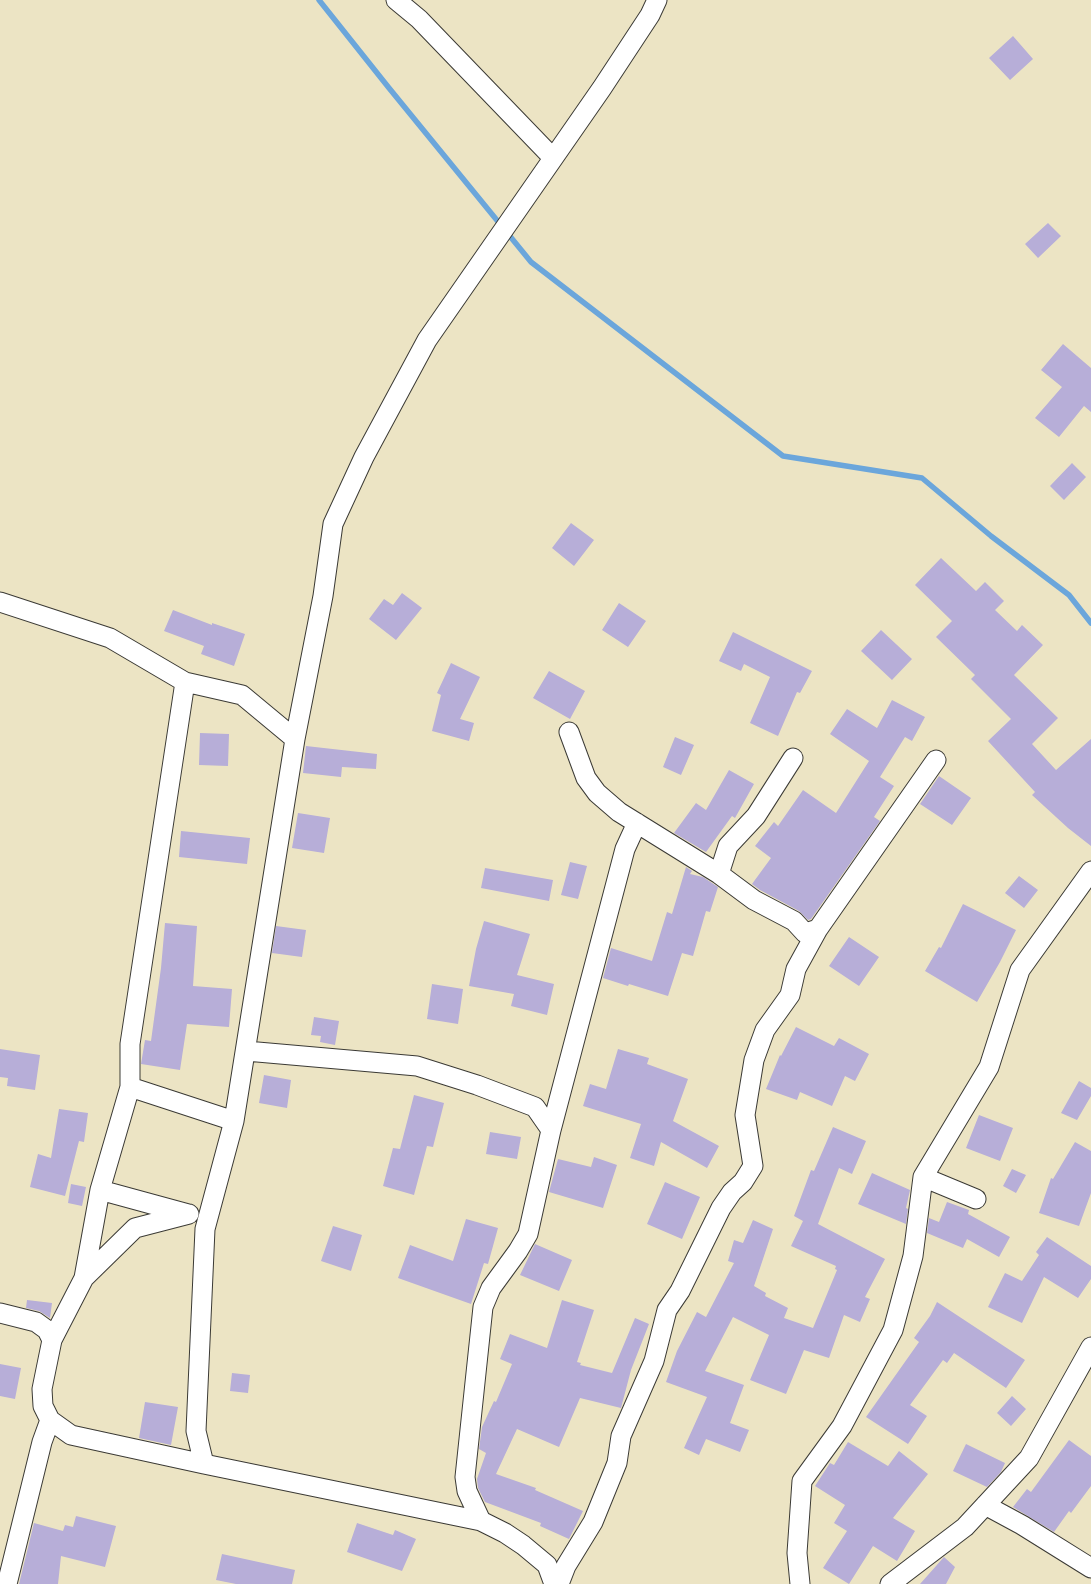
<!DOCTYPE html>
<html>
<head>
<meta charset="utf-8">
<style>
	body { margin:0 }
	canvas { display:block; background:#ece4c4 }
</style>
</head>
<body>
<canvas width="1091" height="1584"></canvas>
<script>
const ctx = document.querySelector('canvas').getContext('2d');
ctx.lineJoin = 'round';
function strokePath(path, color, width, dash) { ctx.strokeStyle = color; ctx.lineWidth = width; ctx.lineCap = dash ? 'butt' : 'round'; ctx.setLineDash(dash || []); ctx.stroke(path); }
function fill(path, color) { ctx.fillStyle = color; ctx.fill(path, 'evenodd'); }
strokePath(new Path2D(`
	M 319,0 L 389,88 L 531,262 L 783,456 L 922,478 L 991,536 L 1069,595 L 1091,623`), '#6ba6db', 5.5);
fill(new Path2D(`
	M 1013,36 L 1033,59 L 1010,80 L 989,58 Z
	M 1048,223 L 1061,236 L 1038,258 L 1025,244 Z
	M 1063,344 L 1091,368 L 1091,412 L 1084,406 L 1059,437 L 1035,418 L 1062,387 L 1041,370 Z
	M 1072,463 L 1086,477 L 1064,500 L 1050,486 Z
	M 571,523 L 594,540 L 574,566 L 552,548 Z
	M 941,558 L 976,591 L 985,582 L 1004,601 L 995,610 L 1017,631 L 1022,625 L 1043,645 L 1014,675 L 1058,718 L 1032,744 L 1056,770 L 1091,739 L 1091,846 L 1068,828 L 1032,795 L 1035,792 L 988,741 L 1011,719 L 971,679 L 975,675 L 936,637 L 952,621 L 915,585 Z
	M 402,593 L 422,608 L 396,640 L 369,619 L 384,599 L 393,605 Z
	M 619,603 L 646,621 L 628,647 L 602,630 Z
	M 173,610 L 212,625 L 212,623 L 245,634 L 234,666 L 201,654 L 204,646 L 164,631 Z
	M 881,630 L 912,659 L 892,680 L 861,651 Z
	M 733,632 L 812,671 L 800,693 L 797,692 L 778,736 L 750,723 L 770,677 L 744,664 L 741,671 L 719,661 Z
	M 451,663 L 480,677 L 460,719 L 474,723 L 469,741 L 432,731 L 441,695 L 437,693 Z
	M 549,671 L 585,691 L 570,719 L 533,698 Z
	M 892,700 L 925,717 L 912,741 L 905,737 L 880,777 L 894,786 L 874,817 L 880,821 L 811,919 L 808,920 L 799,911 L 760,890 L 752,884 L 771,858 L 755,846 L 774,822 L 778,826 L 803,790 L 836,813 L 869,761 L 830,734 L 847,709 L 877,728 Z
	M 200,733 L 229,734 L 228,766 L 199,765 Z
	M 675,737 L 694,745 L 681,775 L 663,767 Z
	M 306,746 L 377,754 L 376,769 L 342,767 L 341,777 L 303,773 Z
	M 729,770 L 754,784 L 735,818 L 732,816 L 706,852 L 674,833 L 696,803 L 706,810 Z
	M 939,776 L 971,798 L 952,825 L 920,804 Z
	M 298,813 L 330,818 L 324,853 L 292,848 Z
	M 181,831 L 250,838 L 247,864 L 179,857 Z
	M 570,862 L 587,866 L 578,899 L 561,895 Z
	M 686,867 L 692,871 L 690,874 L 703,877 L 718,887 L 710,912 L 706,911 L 693,956 L 682,953 L 668,996 L 629,984 L 628,986 L 603,978 L 611,948 L 652,961 L 667,912 L 672,914 Z
	M 485,868 L 553,880 L 549,901 L 481,888 Z
	M 1019,876 L 1038,890 L 1024,908 L 1005,893 Z
	M 963,904 L 1016,930 L 1000,962 L 977,1002 L 925,971 L 939,947 L 941,948 Z
	M 484,921 L 530,934 L 517,975 L 554,984 L 547,1015 L 511,1006 L 514,994 L 469,986 L 476,949 Z
	M 165,923 L 197,926 L 193,986 L 232,989 L 229,1027 L 187,1024 L 180,1070 L 141,1064 L 145,1040 L 151,1041 L 161,968 Z
	M 276,926 L 306,930 L 302,957 L 272,953 Z
	M 849,937 L 879,957 L 859,986 L 829,966 Z
	M 432,984 L 463,989 L 458,1024 L 427,1019 Z
	M 314,1017 L 339,1021 L 335,1045 L 320,1042 L 321,1036 L 311,1035 Z
	M 796,1027 L 834,1046 L 839,1038 L 869,1054 L 855,1081 L 845,1076 L 832,1106 L 800,1092 L 797,1100 L 766,1089 L 780,1055 L 781,1056 Z
	M 0,1049 L 40,1055 L 35,1090 L 7,1086 L 8,1078 L 0,1077 Z
	M 618,1049 L 649,1058 L 647,1064 L 688,1079 L 673,1121 L 719,1146 L 707,1168 L 661,1142 L 654,1166 L 630,1158 L 641,1124 L 583,1106 L 590,1084 L 606,1089 Z
	M 264,1075 L 291,1080 L 287,1108 L 259,1103 Z
	M 1079,1081 L 1091,1088 L 1091,1096 L 1077,1120 L 1061,1113 Z
	M 414,1095 L 444,1103 L 433,1147 L 427,1146 L 414,1195 L 383,1186 L 393,1148 L 400,1149 Z
	M 59,1109 L 88,1113 L 84,1142 L 79,1141 L 65,1196 L 30,1187 L 38,1154 L 51,1158 Z
	M 979,1115 L 1013,1128 L 1000,1161 L 966,1148 Z
	M 833,1127 L 866,1141 L 852,1174 L 839,1168 L 818,1224 L 885,1259 L 865,1297 L 870,1299 L 860,1322 L 844,1315 L 829,1358 L 804,1350 L 786,1394 L 750,1380 L 769,1335 L 733,1317 L 705,1371 L 744,1385 L 730,1423 L 749,1430 L 740,1452 L 706,1439 L 699,1455 L 684,1448 L 707,1397 L 666,1382 L 677,1351 L 697,1312 L 706,1317 L 734,1263 L 728,1261 L 734,1240 L 743,1243 L 753,1220 L 773,1229 L 754,1286 L 766,1293 L 765,1296 L 788,1308 L 784,1318 L 813,1328 L 837,1270 L 835,1269 L 836,1266 L 791,1246 L 803,1221 L 794,1216 L 811,1170 L 814,1171 Z
	M 490,1132 L 521,1137 L 517,1159 L 486,1154 Z
	M 1075,1142 L 1091,1151 L 1091,1193 L 1079,1226 L 1039,1213 L 1051,1178 L 1053,1179 Z
	M 594,1157 L 617,1165 L 603,1208 L 549,1192 L 558,1159 L 591,1167 Z
	M 1012,1169 L 1026,1175 L 1016,1193 L 1003,1186 Z
	M 872,1173 L 910,1190 L 906,1208 L 908,1209 L 906,1224 L 858,1204 Z
	M 665,1182 L 700,1197 L 682,1239 L 647,1224 Z
	M 71,1184 L 86,1187 L 82,1206 L 68,1203 Z
	M 947,1202 L 969,1210 L 968,1214 L 1010,1237 L 999,1257 L 967,1239 L 963,1248 L 927,1233 L 929,1218 L 939,1222 Z
	M 466,1219 L 498,1228 L 488,1264 L 484,1263 L 471,1304 L 398,1278 L 410,1245 L 453,1261 Z
	M 333,1226 L 362,1235 L 351,1271 L 321,1261 Z
	M 1047,1237 L 1091,1266 L 1091,1279 L 1078,1298 L 1044,1277 L 1022,1323 L 988,1307 L 1005,1273 L 1022,1281 L 1039,1255 L 1036,1252 Z
	M 535,1244 L 572,1260 L 559,1291 L 520,1275 Z
	M 27,1300 L 52,1303 L 50,1318 L 39,1311 L 26,1308 Z
	M 562,1300 L 594,1310 L 577,1362 L 581,1363 L 580,1365 L 612,1373 L 635,1318 L 649,1324 L 631,1370 L 621,1408 L 580,1398 L 559,1447 L 517,1429 L 496,1474 L 536,1488 L 535,1490 L 583,1511 L 569,1539 L 540,1526 L 541,1523 L 485,1502 L 478,1488 L 477,1479 L 486,1453 L 479,1449 L 482,1427 L 494,1401 L 496,1402 L 512,1364 L 500,1359 L 510,1334 L 547,1348 Z
	M 937,1302 L 1025,1360 L 1006,1388 L 954,1353 L 947,1363 L 943,1360 L 910,1405 L 927,1416 L 908,1444 L 866,1417 L 919,1342 L 914,1338 L 930,1316 Z
	M 0,1364 L 21,1368 L 15,1399 L 0,1396 Z
	M 232,1373 L 250,1375 L 248,1393 L 230,1391 Z
	M 1012,1396 L 1026,1409 L 1011,1426 L 997,1413 Z
	M 145,1402 L 178,1407 L 171,1445 L 139,1438 Z
	M 1069,1440 L 1091,1456 L 1091,1486 L 1071,1513 L 1069,1511 L 1054,1532 L 1013,1507 L 1027,1489 L 1031,1492 Z
	M 848,1442 L 888,1466 L 899,1451 L 928,1474 L 893,1518 L 915,1531 L 897,1561 L 873,1546 L 849,1584 L 823,1568 L 847,1531 L 834,1523 L 845,1505 L 815,1486 L 830,1463 L 834,1465 Z
	M 966,1444 L 1005,1463 L 1001,1472 L 987,1487 L 953,1471 Z
	M 76,1516 L 116,1526 L 105,1567 L 61,1556 L 58,1584 L 19,1584 L 34,1523 L 63,1531 L 65,1525 L 73,1527 Z
	M 357,1523 L 393,1535 L 395,1530 L 416,1539 L 402,1571 L 347,1552 Z
	M 222,1554 L 295,1570 L 292,1584 L 236,1584 L 216,1580 Z
	M 944,1557 L 955,1567 L 946,1584 L 920,1584 Z`), '#b7aed8');
const minor = new Path2D(`
	M 396,0 L 419,19 L 553,158
	M 0,602 L 110,638 L 185,682 L 242,695 L 295,739
	M 719,874 L 728,846 L 756,816 L 793,758
	M 818,929 L 936,760
	M 246,1051 L 417,1066 L 477,1085 L 535,1107 L 551,1130 L 528,1234 L 518,1251 L 491,1288 L 483,1307 L 465,1477 L 467,1491 L 481,1521
	M 130,1087 L 234,1121
	M 551,1130 L 625,849 L 637,823
	M 923,1177 L 976,1199
	M 100,1190 L 188,1214
	M 84,1278 L 135,1228 L 189,1214
	M 0,1313 L 36,1322 L 47,1330 L 52,1340 L 42,1389 L 43,1406 L 50,1420 L 71,1435 L 204,1464 L 481,1521 L 505,1533 L 523,1545 L 547,1565 L 554,1584
	M 52,1340 L 84,1278 L 100,1190 L 130,1087 L 130,1044 L 185,682
	M 204,1464 L 196,1431 L 205,1229 L 234,1121 L 295,739 L 323,596 L 333,524 L 364,457 L 427,340 L 602,88 L 650,15 L 657,0
	M 985,1505 L 1022,1525 L 1091,1568
	M 7,1584 L 42,1442 L 50,1420
	M 559,1584 L 566,1566 L 593,1522 L 617,1463 L 621,1436 L 654,1361 L 667,1310 L 680,1291 L 721,1208 L 732,1192 L 743,1182 L 753,1166 L 745,1115 L 754,1060 L 765,1030 L 790,995 L 796,969 L 818,929 L 805,933 L 794,921 L 754,900 L 719,874 L 619,812 L 597,793 L 586,778 L 569,732
	M 800,1584 L 797,1553 L 802,1481 L 842,1426 L 893,1330 L 913,1256 L 923,1177 L 989,1067 L 1020,970 L 1091,871
	M 890,1584 L 965,1527 L 1029,1458 L 1091,1347`);
strokePath(minor, '#3b3a35', 21);
strokePath(minor, '#fff', 19);
</script>
</body>
</html>
